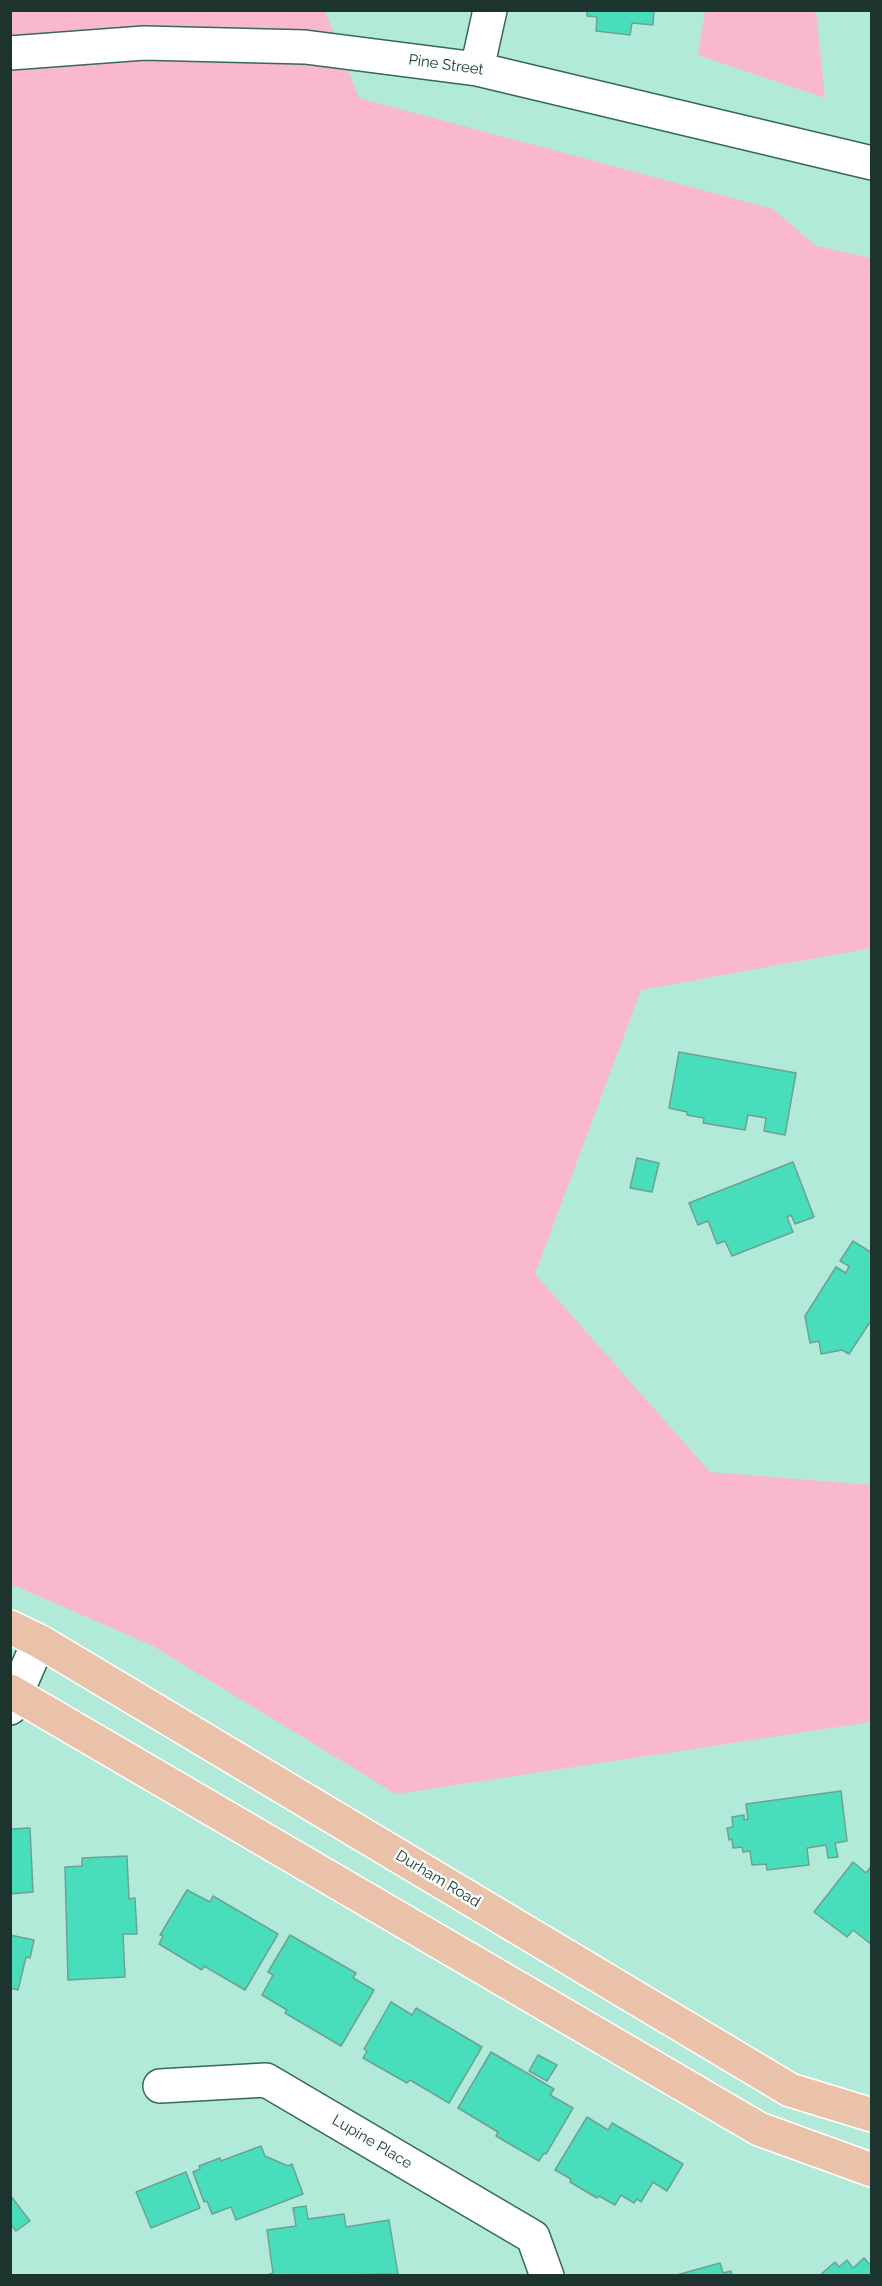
<!DOCTYPE html>
<html>
<head>
<meta charset="utf-8">
<style>
	body { margin:0 }
	#map { position:relative; width:882px; height:2286px; overflow:hidden; background:#b2ead9; font-family:Raleway,sans-serif }
	canvas { display:block }
	.frame { position:absolute; inset:0; border:12px solid #1d332d; pointer-events:none }
</style>
</head>
<body>
<div id="map">
<canvas width="882" height="2286"></canvas>
<div class="frame"></div>
</div>
<script>
const ctx = document.querySelector('canvas').getContext('2d');
ctx.lineJoin = 'round';
function fill(path, color) { ctx.fillStyle = color; ctx.fill(path, 'evenodd'); }
function strokePath(path, color, width, dash) { ctx.strokeStyle = color; ctx.lineWidth = width; ctx.lineCap = dash ? 'butt' : 'round'; ctx.setLineDash(dash || []); ctx.stroke(path); }
function write(font, color, halo, rows, align = 'center') {
  ctx.font = font + ' Raleway,sans-serif'; ctx.lineWidth = 5; ctx.setLineDash([]); ctx.textBaseline = 'middle'; ctx.strokeStyle = halo; ctx.fillStyle = color; for (const [text, x, y, turn = 0] of rows) {
    ctx.save(); ctx.translate(x, y); ctx.rotate((+turn || 0) * Math.PI / 180); ctx.textAlign = isNaN(turn) ? turn : align; if (halo) ctx.strokeText(text, 0, 0); ctx.fillText(text, 0, 0); ctx.restore();
  }
}
fill(new Path2D(`
	M 11,11 L 325,11 L 359,98 L 773,209 L 816,246 L 871,258 L 871,948 L 641,990 L 535,1274 L 710,1472 L 871,1485 L 871,1722 L 396,1794 L 153,1646 L 11,1584 Z
	M 705,11 L 816,11 L 825,98 L 698,55 Z`), '#f9b7d0');
const building = new Path2D(`
	M 587,10 L 654,10 L 653,25 L 632,23 L 630,35 L 596,31 L 597,17 L 587,16 Z
	M 679,1052 L 796,1073 L 785,1135 L 764,1131 L 766,1118 L 748,1115 L 745,1130 L 703,1123 L 704,1118 L 687,1115 L 687,1112 L 669,1108 Z
	M 637,1158 L 659,1163 L 652,1192 L 630,1188 Z
	M 793,1162 L 814,1217 L 795,1224 L 791,1215 L 787,1217 L 793,1232 L 732,1256 L 725,1241 L 717,1244 L 708,1221 L 698,1225 L 689,1203 Z
	M 853,1241 L 872,1253 L 872,1319 L 849,1354 L 842,1350 L 821,1354 L 819,1341 L 810,1343 L 805,1316 L 836,1267 L 846,1273 L 849,1266 L 840,1261 Z
	M 841,1791 L 847,1841 L 835,1843 L 838,1857 L 828,1858 L 826,1845 L 807,1848 L 809,1865 L 767,1870 L 766,1864 L 752,1865 L 750,1851 L 743,1852 L 742,1847 L 733,1848 L 732,1839 L 729,1840 L 727,1828 L 733,1827 L 732,1817 L 744,1815 L 744,1820 L 748,1819 L 746,1804 Z
	M 30,1828 L 33,1892 L 10,1894 L 10,1829 Z
	M 127,1856 L 129,1899 L 135,1898 L 137,1934 L 123,1934 L 125,1977 L 68,1980 L 65,1867 L 82,1866 L 82,1858 Z
	M 853,1862 L 866,1873 L 872,1865 L 872,1945 L 853,1930 L 847,1937 L 814,1912 Z
	M 187,1890 L 210,1902 L 213,1896 L 278,1934 L 245,1990 L 204,1966 L 202,1970 L 159,1944 L 163,1936 L 160,1935 Z
	M 10,1935 L 34,1940 L 30,1958 L 26,1957 L 18,1990 L 10,1988 Z
	M 290,1935 L 356,1973 L 353,1978 L 374,1990 L 341,2046 L 285,2013 L 287,2010 L 262,1995 L 273,1975 L 268,1972 Z
	M 391,2002 L 412,2015 L 416,2008 L 482,2047 L 449,2103 L 410,2080 L 407,2083 L 363,2058 L 367,2051 L 364,2049 Z
	M 491,2052 L 554,2089 L 550,2095 L 573,2108 L 546,2154 L 544,2153 L 539,2161 L 496,2136 L 498,2132 L 458,2108 Z
	M 538,2055 L 557,2065 L 547,2081 L 529,2071 Z
	M 587,2117 L 608,2130 L 612,2123 L 683,2164 L 667,2191 L 653,2182 L 641,2202 L 637,2199 L 634,2203 L 621,2195 L 615,2205 L 599,2196 L 597,2198 L 570,2182 L 571,2179 L 555,2170 Z
	M 261,2146 L 265,2156 L 288,2166 L 292,2164 L 303,2194 L 236,2220 L 231,2207 L 212,2214 L 207,2201 L 204,2202 L 193,2172 L 200,2169 L 199,2166 L 220,2158 L 221,2161 Z
	M 186,2172 L 200,2208 L 151,2228 L 136,2192 Z
	M 10,2195 L 30,2221 L 16,2231 L 10,2224 Z
	M 306,2206 L 308,2219 L 344,2214 L 346,2227 L 389,2220 L 398,2274 L 264,2276 L 273,2273 L 267,2230 L 296,2226 L 293,2208 Z
	M 864,2258 L 872,2267 L 872,2276 L 819,2276 L 835,2262 L 839,2267 L 847,2260 L 853,2268 Z
	M 720,2263 L 723,2273 L 731,2271 L 732,2276 L 673,2276 Z`);
fill(building, '#48ddbb');
strokePath(building, '#6da293', 1.5);
const minor = new Path2D(`
	M 10,53 L 144,43 L 305,47 L 477,69 L 872,163
	M 477,69 L 490,10
	M 10,1708 L 39,1641
	M 160,2086 L 266,2080 L 533,2237 L 547,2276`);
const major = new Path2D(`
	M 10,1627 L 39,1641 L 790,2090 L 872,2115
	M 10,1691 L 759,2129 L 872,2170`);
strokePath(minor, '#34695b', 36);
strokePath(major, '#fff', 36);
strokePath(minor, '#fff', 33);
strokePath(major, '#e9c2a9', 33);
write('15px', '#1d332d', '#f9fefd', [
	["Pine Street",446,65,8],
	["Durham Road",438,1879,31],
	["Lupine Place",372,2142,31]
]);
</script>
</body>
</html>
